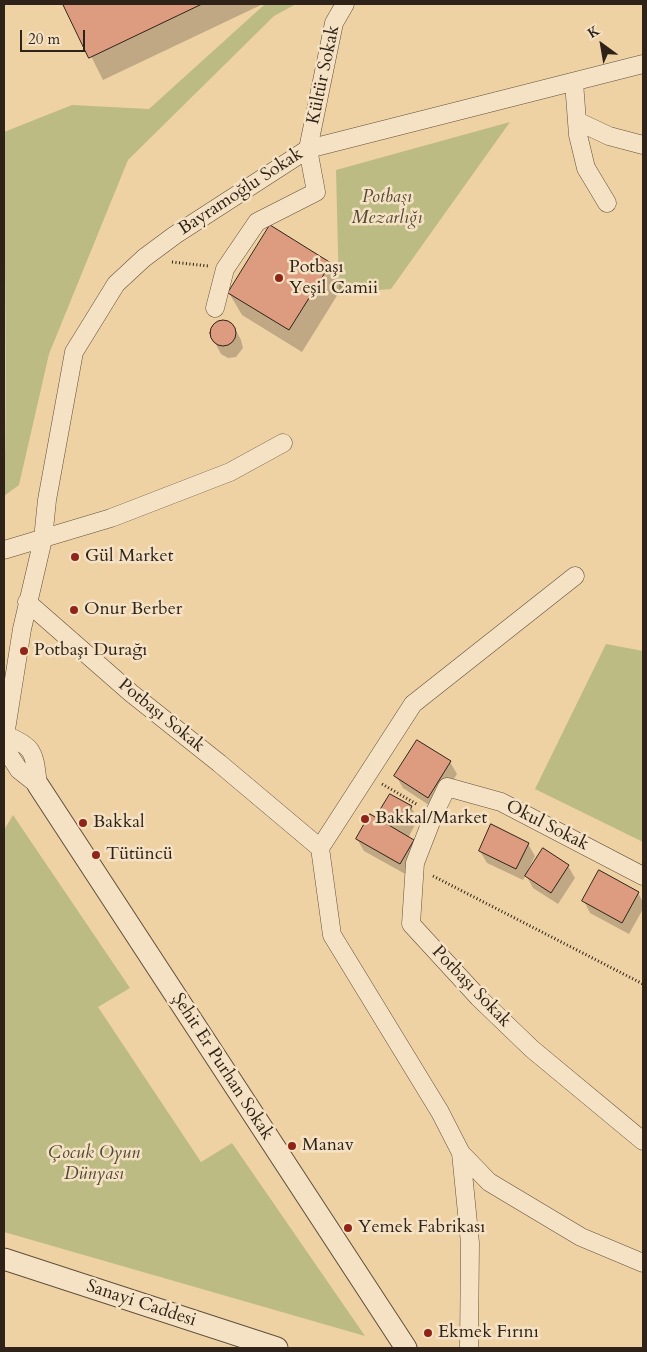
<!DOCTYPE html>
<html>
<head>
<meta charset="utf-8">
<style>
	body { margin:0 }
	#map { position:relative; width:647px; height:1352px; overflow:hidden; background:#efd2a4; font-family:Cardo,serif }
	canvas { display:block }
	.frame { position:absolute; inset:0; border:5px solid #2f2319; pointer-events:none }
	.north { position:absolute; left:577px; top:20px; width:50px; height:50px; -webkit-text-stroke:4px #f5e2c4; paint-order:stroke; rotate:328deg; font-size:14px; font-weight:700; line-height:20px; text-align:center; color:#2f2319 }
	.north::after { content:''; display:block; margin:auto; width:18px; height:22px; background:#2f2319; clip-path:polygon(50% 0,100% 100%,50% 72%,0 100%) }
	.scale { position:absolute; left:20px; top:30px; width:65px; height:22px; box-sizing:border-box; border:2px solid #2f2319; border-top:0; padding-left:6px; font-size:15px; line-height:18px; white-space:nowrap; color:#2f2319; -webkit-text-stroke:4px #f5e2c4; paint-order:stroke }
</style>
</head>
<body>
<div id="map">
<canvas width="647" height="1352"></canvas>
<div class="frame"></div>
<div class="north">K</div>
<div class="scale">20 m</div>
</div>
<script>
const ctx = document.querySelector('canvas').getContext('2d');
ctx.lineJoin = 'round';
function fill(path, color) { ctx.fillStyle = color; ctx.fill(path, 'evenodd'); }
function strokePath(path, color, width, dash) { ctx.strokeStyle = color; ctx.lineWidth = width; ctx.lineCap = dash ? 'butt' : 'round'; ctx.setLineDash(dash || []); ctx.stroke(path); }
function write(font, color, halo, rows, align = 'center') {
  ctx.font = font + ' Cardo,serif'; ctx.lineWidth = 5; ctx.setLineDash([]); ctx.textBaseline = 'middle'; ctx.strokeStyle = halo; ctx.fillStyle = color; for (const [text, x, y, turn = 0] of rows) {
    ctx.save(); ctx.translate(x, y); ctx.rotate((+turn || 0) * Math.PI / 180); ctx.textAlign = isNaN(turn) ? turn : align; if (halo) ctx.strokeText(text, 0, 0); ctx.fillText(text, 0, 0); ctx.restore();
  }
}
fill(new Path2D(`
	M 265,4 L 296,4 L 274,16 L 128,160 L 49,354 L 19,485 L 4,496 C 8,375 4,253 4,132 L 72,105 L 149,109 Z
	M 510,122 L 391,289 L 339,293 L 336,170 Z
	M 606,644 L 643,651 L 643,842 L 535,789 Z
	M 13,815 L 130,988 L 98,1007 L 201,1162 L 232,1143 L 365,1336 L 4,1232 L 4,830 Z`), '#bcbb83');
fill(new Path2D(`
	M 65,4 L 263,4 L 103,80 Z
	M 330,264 L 343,286 L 302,352 L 242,315 L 229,293 Z
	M 220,321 L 228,322 L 234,327 L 241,340 L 243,348 L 236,357 L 228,358 L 221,354 L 214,341 L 212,330 Z
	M 450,762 L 457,774 L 435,809 L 403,788 L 396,776 Z
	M 411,807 L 418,819 L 408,838 L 414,841 L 420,853 L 407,875 L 364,851 L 357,839 L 388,826 L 380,812 Z
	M 528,844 L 535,856 L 528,870 L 568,866 L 575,878 L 558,904 L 533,888 L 526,875 L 523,880 L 487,863 L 480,851 Z
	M 600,872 L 638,893 L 643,902 L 643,909 L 629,934 L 590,913 L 584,901 Z`), '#0003');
const building = new Path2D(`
	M 63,4 L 202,4 L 89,58 Z
	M 270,225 L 331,263 L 289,330 L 228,293 Z
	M210 333a13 13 0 1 1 26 0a13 13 0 1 1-26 0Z
	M 417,740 L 451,761 L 428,798 L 394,776 Z
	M 390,794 L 412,806 L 402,825 L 379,812 Z
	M 370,814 L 414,840 L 400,864 L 356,839 Z
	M 491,824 L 529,843 L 516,869 L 479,851 Z
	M 543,848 L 569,865 L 551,893 L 525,876 Z
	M 599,870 L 639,892 L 622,923 L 582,901 Z`);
fill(building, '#dd9c7f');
strokePath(building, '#2f2319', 1);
const minor = new Path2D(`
	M 574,82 L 578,135 L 586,168 L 607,203
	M 577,121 L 609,136 L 643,145
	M 215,308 L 225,269 L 257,222 L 316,192 L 308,149 L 334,23 L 345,4
	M 4,550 L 111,518 L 230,472 L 283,443
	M 575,576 L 413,704 L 320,848 L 332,935 L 440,1112 L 461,1153 L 489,1182 L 581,1237 L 643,1263
	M 27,602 L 131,693 L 219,763 L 320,848
	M 5,735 C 36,747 34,754 38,785
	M 4,742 L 22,629 L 43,539 L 47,500 L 74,352 L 116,284 L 144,258 L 175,235 L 308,149 L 643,64
	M 4,747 L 19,770 L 38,785
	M 643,876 L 501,802 L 447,787 L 434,814 L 415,863 L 411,924 L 479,998 L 532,1049 L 643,1141
	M 461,1153 L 470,1243 L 469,1348`);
const tertiary = new Path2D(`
	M 38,785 L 406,1348
	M 4,1259 L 277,1348`);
strokePath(minor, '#5f4f3c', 19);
strokePath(tertiary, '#5f4f3c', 23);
strokePath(new Path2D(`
	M 172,262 L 208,266
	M 382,784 L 418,805
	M 433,876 L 643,984`), '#2f2319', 3, [1, 2.5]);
strokePath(minor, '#f5e2c4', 18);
strokePath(tertiary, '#f5e2c4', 21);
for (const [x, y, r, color] of [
	[279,278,5,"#8f2418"],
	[75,557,5,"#8f2418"],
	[74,610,5,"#8f2418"],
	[24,651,5,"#8f2418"],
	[365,819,5,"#8f2418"],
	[83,823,5,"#8f2418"],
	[96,855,5,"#8f2418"],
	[292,1146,5,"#8f2418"],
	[348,1228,5,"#8f2418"],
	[428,1333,5,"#8f2418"]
]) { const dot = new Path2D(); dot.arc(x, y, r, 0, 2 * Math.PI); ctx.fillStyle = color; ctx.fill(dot); strokePath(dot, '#f5e2c4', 2); }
write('18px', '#2f2319', '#f5e2c4', [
	["Kültür Sokak",324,75,-78],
	["Bayramoğlu Sokak",241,192,-33],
	["Potbaşı Sokak",161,716,39],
	["Okul Sokak",547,826,27],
	["Potbaşı Sokak",471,987,46],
	["Şehit Er Purhan Sokak",222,1067,57],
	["Sanayi Caddesi",141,1304,18]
]);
write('italic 18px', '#524934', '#f5e2c4', [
	["Potbaşı",387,198],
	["Mezarlığı",387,219],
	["Çocuk Oyun",94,1154],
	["Dünyası",94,1175]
]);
write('18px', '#2f2319', '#f5e2c4', [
	["Potbaşı",289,268],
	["Yeşil Camii",289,289],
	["Gül Market",85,557],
	["Onur Berber",84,610],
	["Potbaşı Durağı",34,651],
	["Bakkal/Market",375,819],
	["Bakkal",93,823],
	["Tütüncü",106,855],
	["Manav",302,1146],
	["Yemek Fabrikası",358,1228],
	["Ekmek Fırını",438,1333]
], 'left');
</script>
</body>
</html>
